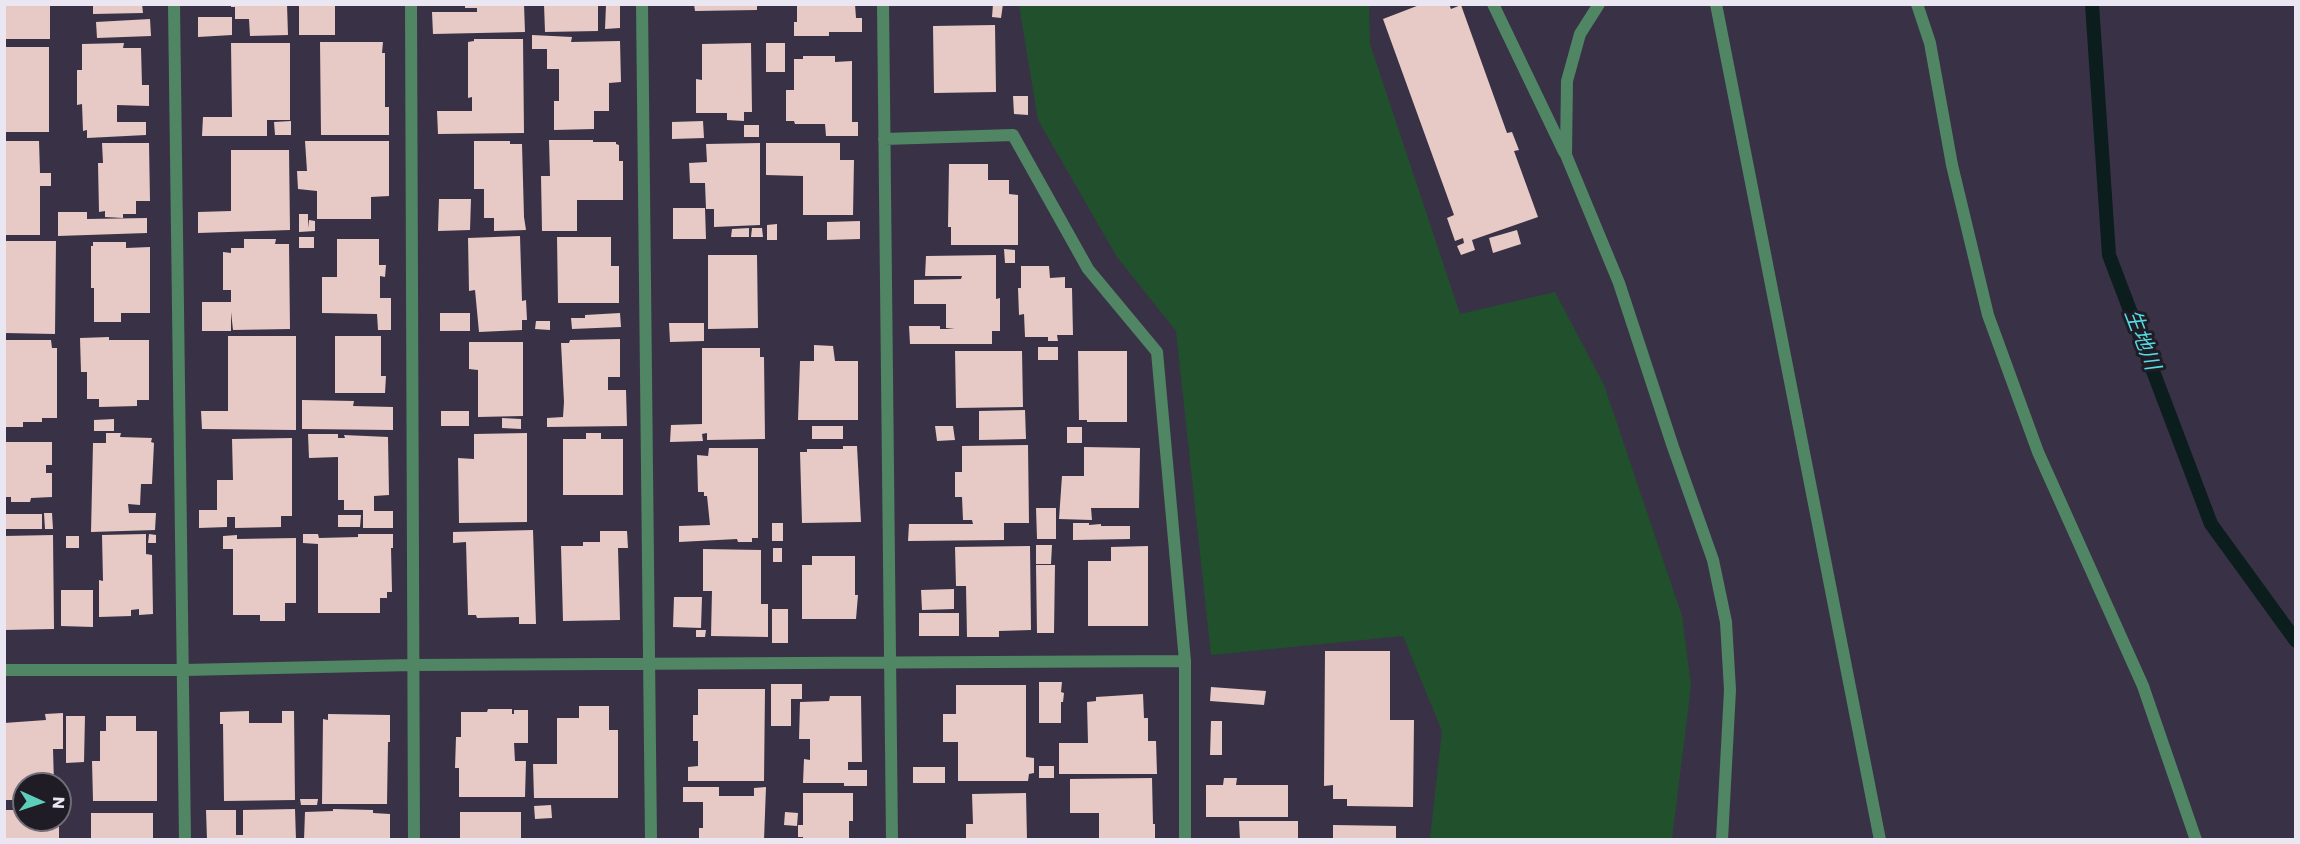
<!DOCTYPE html>
<html>
<head>
<meta charset="utf-8">
<style>
	body { margin:0 }
	#map { position:relative; width:2300px; height:844px; overflow:hidden; background:#393246; font-family:Poppins,sans-serif }
	canvas { display:block }
	.frame { position:absolute; inset:0; border:6px solid #eae7f3; pointer-events:none }
	.north { position:absolute; left:12px; top:772px; width:60px; height:60px; box-sizing:border-box; background:#1f1c25; border:2px solid #706d77; border-radius:50%; rotate:93deg; font-size:16px; font-weight:700; line-height:24px; text-align:center; color:#eae7f3 }
	.north::after { content:''; display:block; margin:auto; width:21px; height:27px; background:#5cceba; clip-path:polygon(50% 0,100% 100%,50% 72%,0 100%) }
</style>
</head>
<body>
<div id="map">
<canvas width="2300" height="844"></canvas>
<div class="frame"></div>
<div class="north">N</div>
</div>
<script>
const ctx = document.querySelector('canvas').getContext('2d');
ctx.lineJoin = 'round';
function fill(path, color) { ctx.fillStyle = color; ctx.fill(path, 'evenodd'); }
function strokePath(path, color, width, dash) { ctx.strokeStyle = color; ctx.lineWidth = width; ctx.lineCap = dash ? 'butt' : 'round'; ctx.setLineDash(dash || []); ctx.stroke(path); }
function write(font, color, halo, rows, align = 'center') {
  ctx.font = font + ' Poppins,"Noto Sans JP",sans-serif'; ctx.lineWidth = 6; ctx.setLineDash([]); ctx.textBaseline = 'middle'; ctx.strokeStyle = halo; ctx.fillStyle = color; for (const [text, x, y, turn = 0] of rows) {
    ctx.save(); ctx.translate(x, y); ctx.rotate((+turn || 0) * Math.PI / 180); ctx.textAlign = isNaN(turn) ? turn : align; if (halo) ctx.strokeText(text, 0, 0); ctx.fillText(text, 0, 0); ctx.restore();
  }
}
fill(new Path2D(`
	M 1019,5 L 1369,5 L 1370,44 L 1460,314 L 1555,292 L 1604,385 L 1682,616 L 1691,686 L 1672,839 L 1430,839 L 1442,731 L 1403,636 L 1211,655 L 1176,331 L 1117,257 L 1038,120 Z`), '#21502c');
strokePath(new Path2D(`
	M 2092,4 L 2109,255 L 2211,524 L 2296,641`), '#0c1d1e', 14);
fill(new Path2D(`
	M 4,4 L 50,4 L 50,39 L 4,39 Z
	M 93,4 L 142,4 L 143,13 L 93,14 Z
	M 231,4 L 287,4 L 288,35 L 250,36 L 249,19 L 235,19 L 235,7 L 231,7 Z
	M 299,4 L 335,4 L 335,35 L 299,35 Z
	M 465,4 L 524,4 L 525,32 L 433,34 L 432,12 L 477,12 L 477,8 L 465,8 Z
	M 544,4 L 598,4 L 598,31 L 545,32 Z
	M 694,4 L 757,4 L 757,10 L 695,11 Z
	M 797,4 L 855,4 L 856,18 L 862,18 L 862,32 L 829,32 L 829,36 L 794,36 L 794,22 L 797,22 Z
	M 993,4 L 1003,4 L 1001,18 L 992,17 Z
	M 1422,4 L 1449,4 L 1451,9 L 1461,5 L 1507,133 L 1512,132 L 1519,150 L 1514,151 L 1538,217 L 1472,240 L 1475,250 L 1461,255 L 1457,246 L 1464,243 L 1463,238 L 1455,241 L 1447,218 L 1454,215 L 1383,19 Z
	M 606,5 L 620,5 L 620,28 L 605,29 Z
	M 198,17 L 232,17 L 232,35 L 198,37 Z
	M 150,19 L 151,36 L 97,38 L 96,22 Z
	M 995,25 L 996,92 L 934,93 L 933,26 Z
	M 532,35 L 572,37 L 571,42 L 620,41 L 621,82 L 609,83 L 609,111 L 594,111 L 594,129 L 554,130 L 554,101 L 559,101 L 559,69 L 547,69 L 547,49 L 532,49 Z
	M 474,39 L 523,39 L 524,133 L 438,134 L 437,111 L 472,111 L 472,97 L 468,98 L 468,42 L 474,41 Z
	M 320,42 L 383,42 L 382,53 L 385,53 L 385,107 L 389,107 L 389,135 L 321,135 Z
	M 124,43 L 123,48 L 141,48 L 142,85 L 149,85 L 149,106 L 117,105 L 117,122 L 146,122 L 146,135 L 87,138 L 87,130 L 83,131 L 82,104 L 77,105 L 77,70 L 82,70 L 82,44 Z
	M 231,43 L 290,43 L 290,120 L 267,120 L 267,136 L 202,136 L 203,117 L 232,117 Z
	M 751,43 L 752,112 L 744,112 L 744,121 L 727,120 L 727,113 L 696,113 L 696,79 L 702,80 L 702,44 Z
	M 766,43 L 785,43 L 785,72 L 766,72 Z
	M 4,47 L 49,47 L 49,132 L 4,132 Z
	M 803,56 L 835,56 L 835,62 L 852,61 L 852,122 L 858,122 L 858,136 L 826,136 L 825,124 L 795,124 L 794,121 L 786,121 L 786,90 L 794,90 L 794,59 L 803,59 Z
	M 1013,96 L 1028,96 L 1028,115 L 1014,114 Z
	M 291,121 L 291,135 L 275,135 L 274,122 Z
	M 703,121 L 704,138 L 672,139 L 672,122 Z
	M 744,125 L 759,125 L 759,137 L 744,137 Z
	M 549,140 L 593,140 L 593,142 L 616,142 L 616,144 L 619,145 L 619,161 L 623,161 L 623,200 L 577,200 L 577,231 L 542,231 L 541,176 L 550,176 Z
	M 4,141 L 39,141 L 40,173 L 51,173 L 51,186 L 40,186 L 40,235 L 4,235 Z
	M 305,141 L 389,141 L 389,196 L 371,197 L 371,219 L 317,219 L 317,191 L 298,189 L 297,171 L 307,171 Z
	M 474,141 L 510,141 L 510,144 L 522,144 L 524,217 L 526,230 L 494,231 L 494,218 L 484,218 L 484,189 L 474,189 Z
	M 102,143 L 149,143 L 150,201 L 136,201 L 136,214 L 123,214 L 123,218 L 105,217 L 105,211 L 99,212 L 98,163 L 103,163 Z
	M 760,143 L 760,225 L 714,227 L 714,209 L 706,209 L 705,183 L 690,183 L 689,163 L 707,162 L 706,144 Z
	M 766,143 L 840,143 L 840,160 L 854,160 L 853,215 L 803,215 L 803,176 L 766,175 Z
	M 231,150 L 289,150 L 290,230 L 198,233 L 198,212 L 231,211 Z
	M 949,164 L 988,164 L 988,180 L 1009,180 L 1009,194 L 1018,195 L 1018,245 L 951,245 L 951,227 L 948,227 Z
	M 439,199 L 471,199 L 470,230 L 438,231 Z
	M 673,208 L 705,208 L 706,239 L 673,239 Z
	M 58,212 L 87,212 L 87,219 L 147,218 L 147,233 L 58,236 Z
	M 299,214 L 308,214 L 308,228 L 309,220 L 315,221 L 315,231 L 299,232 Z
	M 860,221 L 860,239 L 827,240 L 827,222 Z
	M 777,224 L 777,240 L 767,240 L 767,225 Z
	M 749,228 L 749,237 L 731,237 L 732,229 Z
	M 752,228 L 762,228 L 763,237 L 751,237 Z
	M 1517,230 L 1521,244 L 1493,253 L 1489,238 Z
	M 520,236 L 522,301 L 526,300 L 527,320 L 522,320 L 522,330 L 479,332 L 475,290 L 469,291 L 468,238 Z
	M 299,237 L 314,237 L 314,248 L 299,248 Z
	M 557,237 L 611,237 L 611,266 L 619,266 L 619,303 L 558,303 Z
	M 244,239 L 276,239 L 275,244 L 289,244 L 290,329 L 233,330 L 231,312 L 231,331 L 202,331 L 202,302 L 231,302 L 231,290 L 223,290 L 223,252 L 231,253 L 231,248 L 244,248 Z
	M 337,239 L 379,239 L 379,265 L 386,265 L 385,277 L 380,276 L 380,298 L 391,298 L 391,330 L 378,330 L 377,314 L 322,313 L 322,277 L 337,277 Z
	M 4,241 L 56,241 L 55,334 L 4,333 Z
	M 93,242 L 126,242 L 126,248 L 150,247 L 150,313 L 121,313 L 121,322 L 94,322 L 94,288 L 91,288 L 91,246 L 93,246 Z
	M 1004,249 L 1015,250 L 1015,263 L 1005,263 Z
	M 708,255 L 757,255 L 758,328 L 708,329 Z
	M 996,255 L 996,299 L 1000,298 L 1000,331 L 992,331 L 992,344 L 910,344 L 909,326 L 940,326 L 940,329 L 955,329 L 946,328 L 946,304 L 914,304 L 914,280 L 961,279 L 962,276 L 925,276 L 926,256 Z
	M 1021,266 L 1049,266 L 1050,278 L 1065,277 L 1065,288 L 1072,288 L 1073,335 L 1057,335 L 1058,341 L 1048,341 L 1048,337 L 1025,337 L 1024,314 L 1019,315 L 1018,288 L 1021,288 Z
	M 440,313 L 470,313 L 470,331 L 440,331 Z
	M 620,313 L 621,327 L 572,329 L 571,318 L 585,318 L 585,315 Z
	M 536,321 L 550,321 L 550,330 L 535,329 Z
	M 669,323 L 704,323 L 704,341 L 670,342 Z
	M 228,336 L 296,336 L 296,430 L 202,429 L 201,411 L 228,411 Z
	M 335,336 L 381,336 L 381,376 L 386,376 L 385,393 L 335,393 Z
	M 109,337 L 109,340 L 149,340 L 149,400 L 137,400 L 137,406 L 99,407 L 99,399 L 87,399 L 87,372 L 81,372 L 80,338 Z
	M 620,339 L 620,377 L 608,377 L 608,390 L 626,390 L 627,426 L 547,427 L 547,418 L 563,417 L 564,402 L 561,343 L 569,343 L 570,340 Z
	M 4,340 L 51,340 L 52,348 L 57,348 L 57,418 L 42,418 L 42,422 L 23,422 L 23,427 L 4,427 Z
	M 469,342 L 523,342 L 523,416 L 478,417 L 478,370 L 469,369 Z
	M 814,345 L 833,346 L 835,361 L 858,361 L 858,420 L 798,420 L 800,361 L 814,361 Z
	M 1038,347 L 1058,347 L 1058,360 L 1038,360 Z
	M 702,348 L 760,348 L 760,357 L 764,357 L 765,439 L 707,440 L 707,433 L 702,434 L 703,441 L 670,442 L 671,425 L 702,424 Z
	M 955,351 L 1022,351 L 1023,407 L 956,408 Z
	M 1078,351 L 1127,351 L 1127,422 L 1087,422 L 1087,420 L 1079,420 Z
	M 302,400 L 354,401 L 353,406 L 393,407 L 393,430 L 302,429 Z
	M 1025,410 L 1026,439 L 979,440 L 979,411 Z
	M 441,411 L 469,411 L 469,426 L 441,426 Z
	M 502,418 L 521,419 L 521,429 L 502,428 Z
	M 114,419 L 114,431 L 94,431 L 94,420 Z
	M 812,426 L 843,426 L 843,439 L 812,439 Z
	M 935,426 L 953,426 L 955,440 L 937,441 Z
	M 1067,427 L 1082,427 L 1082,443 L 1067,443 Z
	M 106,433 L 121,433 L 120,437 L 152,438 L 151,442 L 154,443 L 152,484 L 141,484 L 140,505 L 128,504 L 129,513 L 156,513 L 155,530 L 91,532 L 93,443 L 106,443 Z
	M 527,433 L 527,522 L 459,523 L 458,458 L 474,459 L 474,434 Z
	M 586,433 L 601,433 L 601,439 L 623,439 L 623,495 L 563,495 L 563,439 L 586,439 Z
	M 308,434 L 338,434 L 338,438 L 345,438 L 344,435 L 388,437 L 389,495 L 374,496 L 374,511 L 393,511 L 393,528 L 363,528 L 363,510 L 344,510 L 344,500 L 338,500 L 338,457 L 309,458 Z
	M 292,438 L 292,516 L 281,516 L 281,527 L 235,528 L 235,517 L 227,517 L 227,527 L 199,528 L 199,510 L 217,510 L 217,480 L 233,480 L 232,439 Z
	M 4,442 L 52,442 L 52,465 L 46,465 L 46,473 L 52,473 L 52,497 L 31,498 L 30,502 L 11,502 L 11,497 L 4,497 Z
	M 1028,445 L 1029,523 L 1004,523 L 1004,540 L 908,541 L 909,524 L 973,524 L 972,520 L 963,520 L 962,497 L 955,497 L 955,472 L 962,472 L 962,446 Z
	M 843,446 L 857,446 L 861,522 L 802,523 L 800,452 L 807,452 L 807,449 L 843,449 Z
	M 1084,447 L 1140,448 L 1139,508 L 1091,508 L 1092,520 L 1059,519 L 1062,476 L 1084,476 Z
	M 709,448 L 758,448 L 758,538 L 752,538 L 752,542 L 738,542 L 737,539 L 679,542 L 679,526 L 710,525 L 707,496 L 704,496 L 704,492 L 698,492 L 697,455 L 708,456 Z
	M 1036,508 L 1056,508 L 1056,539 L 1037,539 Z
	M 44,513 L 52,513 L 53,529 L 45,529 Z
	M 4,514 L 42,514 L 42,529 L 4,529 Z
	M 338,515 L 361,515 L 360,527 L 338,527 Z
	M 772,523 L 783,523 L 783,541 L 772,541 Z
	M 1073,523 L 1089,523 L 1089,525 L 1101,524 L 1101,526 L 1130,526 L 1130,539 L 1073,540 Z
	M 533,530 L 536,624 L 519,624 L 519,617 L 477,618 L 476,615 L 468,615 L 466,542 L 453,543 L 453,532 Z
	M 600,531 L 627,531 L 628,548 L 618,548 L 620,620 L 563,621 L 561,546 L 583,546 L 583,542 L 600,542 Z
	M 146,534 L 146,554 L 152,555 L 153,614 L 139,615 L 139,609 L 131,610 L 131,616 L 99,617 L 99,580 L 103,581 L 102,535 Z
	M 149,534 L 156,535 L 156,543 L 148,543 Z
	M 303,534 L 318,534 L 319,538 L 358,537 L 358,534 L 393,534 L 393,548 L 391,548 L 392,592 L 387,592 L 387,598 L 380,598 L 380,613 L 318,613 L 318,544 L 303,543 Z
	M 53,535 L 54,629 L 4,630 L 4,536 Z
	M 237,535 L 237,539 L 296,538 L 296,603 L 285,603 L 285,621 L 260,621 L 260,615 L 233,615 L 233,549 L 223,549 L 223,536 Z
	M 66,536 L 79,536 L 79,548 L 66,548 Z
	M 1036,545 L 1052,545 L 1051,564 L 1036,564 Z
	M 1030,546 L 1031,630 L 999,631 L 999,637 L 967,637 L 966,586 L 956,586 L 955,547 Z
	M 1148,546 L 1148,626 L 1088,626 L 1088,561 L 1111,561 L 1111,547 Z
	M 773,548 L 782,548 L 782,562 L 773,562 Z
	M 703,549 L 761,550 L 761,604 L 768,604 L 768,637 L 711,636 L 712,591 L 703,591 Z
	M 812,556 L 855,556 L 855,595 L 858,595 L 856,619 L 802,619 L 802,565 L 812,565 Z
	M 1036,565 L 1055,565 L 1054,633 L 1037,633 Z
	M 954,589 L 954,609 L 922,610 L 921,590 Z
	M 61,590 L 93,590 L 93,627 L 61,626 Z
	M 674,597 L 702,597 L 701,628 L 673,627 Z
	M 772,609 L 788,609 L 788,643 L 772,643 Z
	M 919,613 L 959,613 L 959,636 L 919,636 Z
	M 696,630 L 706,630 L 705,637 L 696,637 Z
	M 1325,651 L 1390,651 L 1390,720 L 1414,720 L 1413,807 L 1347,806 L 1347,799 L 1333,799 L 1333,785 L 1324,786 Z
	M 1039,682 L 1062,682 L 1061,692 L 1064,693 L 1063,702 L 1061,702 L 1061,723 L 1039,723 Z
	M 771,684 L 802,684 L 802,699 L 791,699 L 791,726 L 771,726 Z
	M 956,685 L 1026,685 L 1026,757 L 1034,758 L 1034,773 L 1029,774 L 1028,781 L 958,781 L 958,742 L 943,742 L 943,714 L 956,714 Z
	M 1211,687 L 1266,691 L 1264,705 L 1210,701 Z
	M 698,689 L 765,689 L 764,781 L 688,781 L 688,767 L 698,766 L 698,741 L 693,741 L 693,715 L 698,715 Z
	M 1143,694 L 1144,718 L 1148,718 L 1148,741 L 1156,741 L 1157,774 L 1059,774 L 1059,743 L 1088,743 L 1087,702 L 1096,701 L 1096,697 Z
	M 830,696 L 861,696 L 862,762 L 848,762 L 848,770 L 867,770 L 867,786 L 844,786 L 844,783 L 803,783 L 804,759 L 810,760 L 810,739 L 799,739 L 800,702 L 829,701 Z
	M 579,706 L 609,706 L 609,730 L 618,730 L 618,798 L 534,798 L 533,764 L 557,764 L 557,718 L 579,718 Z
	M 488,709 L 512,709 L 512,714 L 514,714 L 514,710 L 528,710 L 528,743 L 514,743 L 515,761 L 526,761 L 525,797 L 459,797 L 459,768 L 455,768 L 456,737 L 461,737 L 461,712 L 487,712 Z
	M 249,711 L 249,723 L 282,723 L 282,711 L 294,711 L 295,800 L 224,801 L 223,724 L 220,724 L 220,712 Z
	M 63,713 L 63,749 L 53,749 L 54,784 L 24,784 L 24,800 L 4,800 L 4,723 L 46,720 L 45,714 Z
	M 328,714 L 390,715 L 390,742 L 388,742 L 387,804 L 322,804 L 323,719 L 328,720 Z
	M 66,716 L 85,716 L 84,762 L 66,763 Z
	M 106,716 L 136,716 L 136,731 L 157,731 L 157,801 L 93,801 L 92,761 L 100,761 L 100,731 L 106,731 Z
	M 1211,721 L 1222,721 L 1222,755 L 1210,755 Z
	M 1039,766 L 1054,766 L 1054,778 L 1039,778 Z
	M 913,767 L 945,767 L 945,783 L 913,783 Z
	M 1152,778 L 1153,824 L 1155,824 L 1155,840 L 1099,840 L 1099,813 L 1070,813 L 1070,779 Z
	M 1224,778 L 1237,778 L 1236,785 L 1288,785 L 1288,817 L 1206,817 L 1206,785 L 1223,785 Z
	M 683,787 L 719,787 L 719,796 L 754,796 L 754,788 L 766,787 L 764,840 L 699,840 L 699,828 L 703,828 L 703,802 L 683,802 Z
	M 60,788 L 64,788 L 64,803 L 60,803 Z
	M 803,793 L 853,793 L 853,821 L 849,821 L 849,840 L 803,840 L 803,837 L 798,837 L 798,825 L 803,825 Z
	M 1026,793 L 1027,840 L 966,840 L 966,824 L 973,824 L 972,794 Z
	M 300,799 L 318,799 L 317,805 L 301,805 Z
	M 551,805 L 552,818 L 535,819 L 534,806 Z
	M 295,809 L 296,840 L 207,840 L 206,810 L 236,810 L 236,835 L 243,835 L 243,810 Z
	M 333,809 L 373,810 L 373,813 L 390,814 L 390,840 L 304,840 L 305,812 L 333,811 Z
	M 4,810 L 24,810 L 24,820 L 59,820 L 59,840 L 4,840 Z
	M 460,812 L 521,812 L 521,840 L 460,840 Z
	M 785,812 L 798,813 L 797,826 L 784,825 Z
	M 91,813 L 153,813 L 153,840 L 91,840 Z
	M 1239,821 L 1298,821 L 1298,840 L 1240,840 Z
	M 1333,825 L 1396,826 L 1396,840 L 1333,840 Z`), '#e7c9c5');
strokePath(new Path2D(`
	M 1493,4 L 1564,152
	M 1599,4 L 1580,34 L 1567,81 L 1566,155 L 1619,283 L 1673,447 L 1713,560 L 1726,622 L 1730,690 L 1722,840
	M 1716,4 L 1880,840
	M 1917,4 L 1930,43 L 1952,165 L 1988,315 L 2038,452 L 2143,686 L 2196,840`), '#508664', 12);
strokePath(new Path2D(`
	M 174,4 L 185,840
	M 411,4 L 414,840
	M 642,4 L 651,840
	M 883,4 L 892,840
	M 884,139 L 1013,135 L 1088,269 L 1157,352 L 1185,661 L 1185,840
	M 4,670 L 184,670 L 412,665 L 1185,661`), '#508664', 12);
write('italic 21px', '#55dbe2', '#1f1c25', [
	["生地川",2141,340,69]
]);
</script>
</body>
</html>
